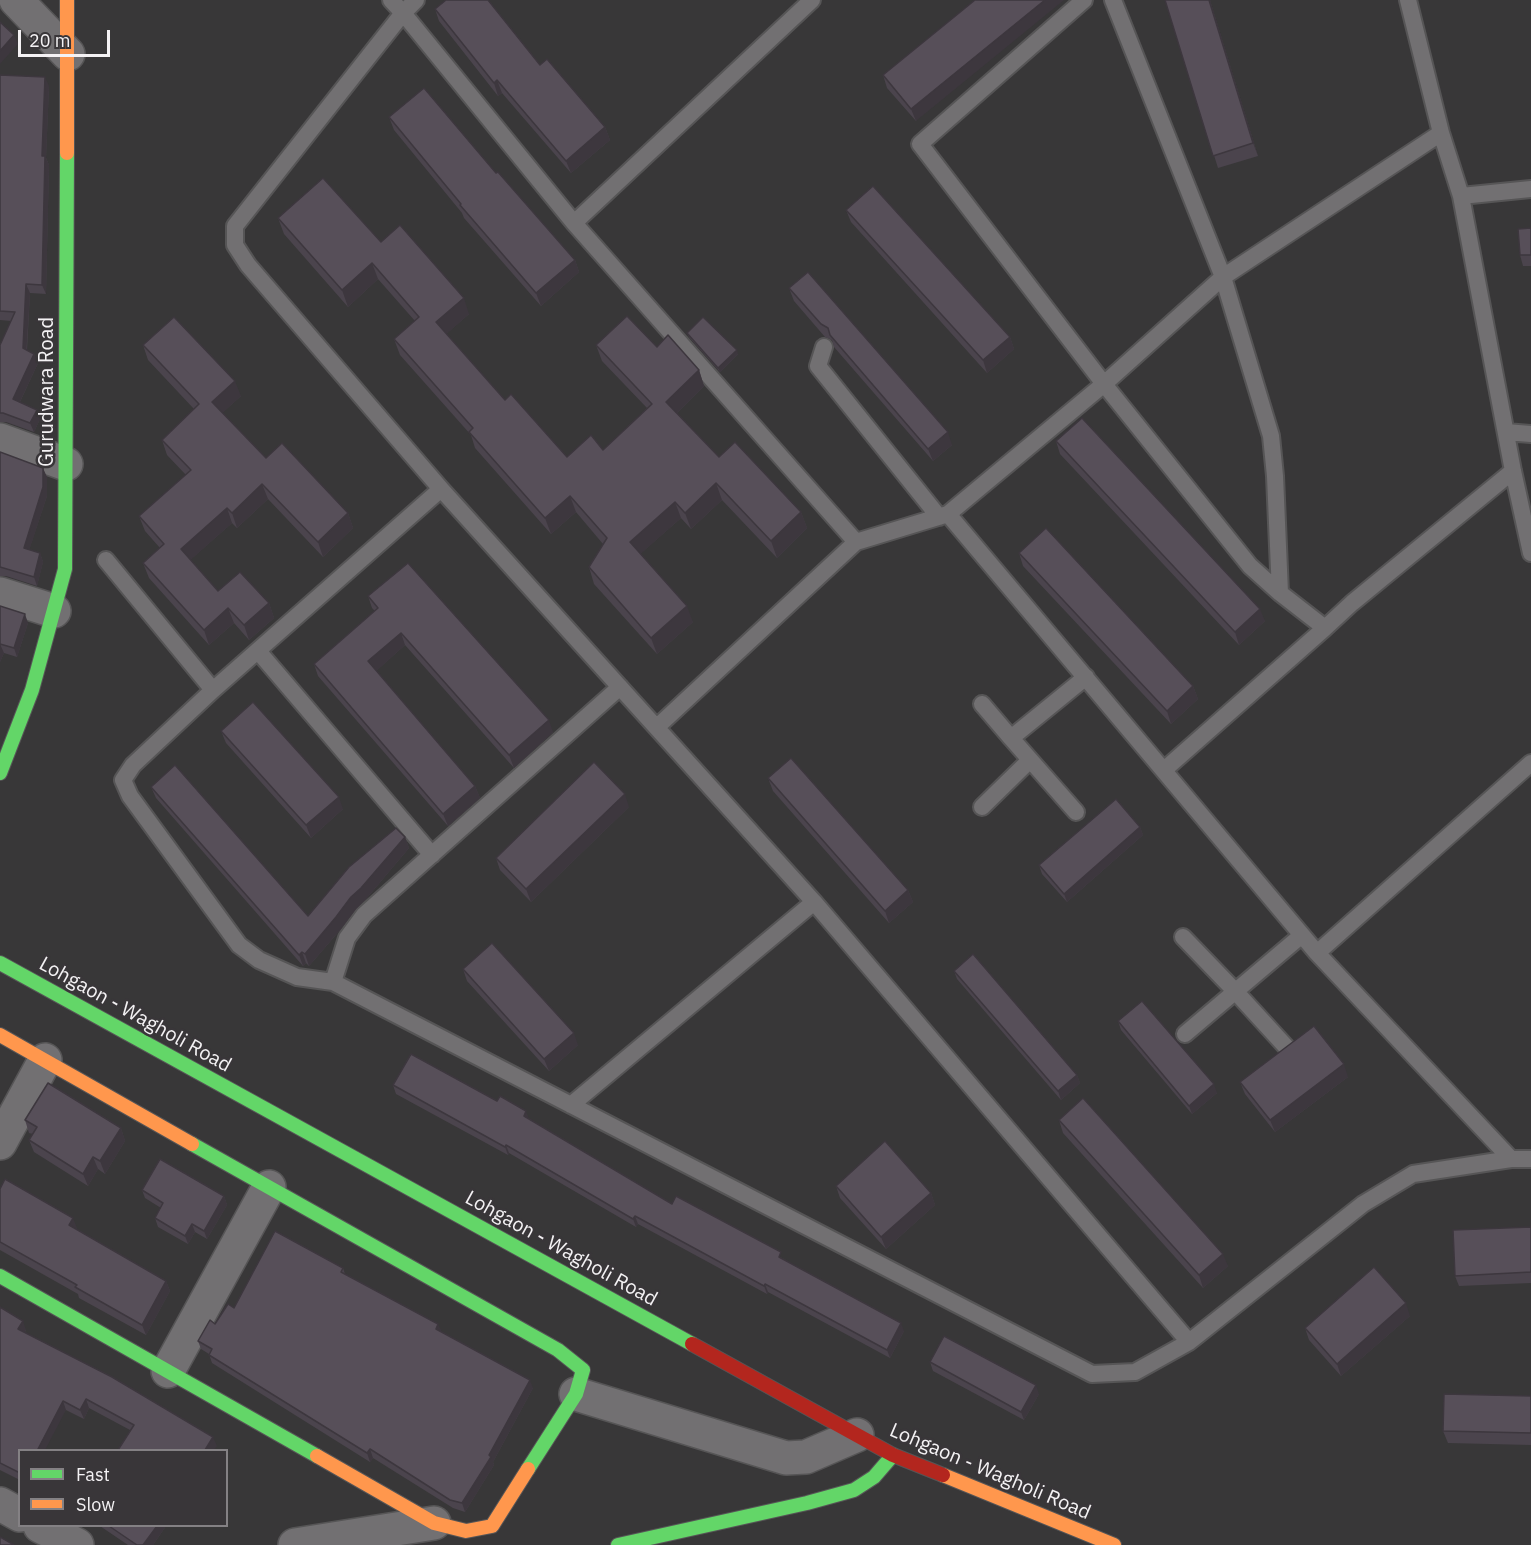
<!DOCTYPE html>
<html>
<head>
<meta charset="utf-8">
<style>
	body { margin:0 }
	#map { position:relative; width:1531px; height:1545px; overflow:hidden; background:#383738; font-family:"IBM Plex Sans",sans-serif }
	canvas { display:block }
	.legend { position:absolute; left:18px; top:1449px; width:210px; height:78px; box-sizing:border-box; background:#393639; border:2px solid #848184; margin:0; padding:8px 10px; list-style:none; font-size:18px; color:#f4f2f4 }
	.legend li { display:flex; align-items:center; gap:12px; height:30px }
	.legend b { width:30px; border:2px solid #848184 }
	.scale { position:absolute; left:18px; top:30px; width:92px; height:27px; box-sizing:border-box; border:3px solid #f4f2f4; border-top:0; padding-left:8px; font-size:18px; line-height:21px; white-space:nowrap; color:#f4f2f4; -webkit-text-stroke:4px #393639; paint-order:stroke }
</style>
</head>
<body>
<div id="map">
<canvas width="1531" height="1545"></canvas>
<ul class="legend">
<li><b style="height:8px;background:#63d668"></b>Fast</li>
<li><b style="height:8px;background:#ff974d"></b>Slow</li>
</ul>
<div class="scale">20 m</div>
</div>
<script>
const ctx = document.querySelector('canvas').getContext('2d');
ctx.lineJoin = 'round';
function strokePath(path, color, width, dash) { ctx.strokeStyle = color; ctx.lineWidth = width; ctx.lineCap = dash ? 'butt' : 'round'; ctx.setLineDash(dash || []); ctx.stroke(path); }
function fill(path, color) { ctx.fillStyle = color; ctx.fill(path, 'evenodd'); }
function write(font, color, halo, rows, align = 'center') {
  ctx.font = font + ' "IBM Plex Sans",sans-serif'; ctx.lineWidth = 5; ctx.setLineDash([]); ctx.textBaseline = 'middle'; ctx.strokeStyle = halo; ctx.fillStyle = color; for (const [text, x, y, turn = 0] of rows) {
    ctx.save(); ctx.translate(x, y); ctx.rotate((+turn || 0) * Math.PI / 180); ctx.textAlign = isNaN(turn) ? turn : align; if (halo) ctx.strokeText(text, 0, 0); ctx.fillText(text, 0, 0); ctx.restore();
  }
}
const lane = new Path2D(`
	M 391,0 L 403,13 L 574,223 L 812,0
	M 416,0 L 403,13 L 235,226 L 235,245 L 248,265 L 441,489 L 814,902 L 1189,1342
	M 1084,0 L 920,144 L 1104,384 L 1250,566 L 1280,593 L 1325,628 L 1352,603 L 1513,471
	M 1113,0 L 1223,277 L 1271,436 L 1275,476 L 1280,593
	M 1408,0 L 1441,133 L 1461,196
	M 1531,189 L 1461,196 L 1513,471 L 1531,553
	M 574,223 L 856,542 L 657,727
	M 824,347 L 818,366 L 939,517
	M 1506,432 L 1531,434
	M 441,489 L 213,690 L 133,765 L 123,780 L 130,796 L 239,945 L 259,960 L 297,977 L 333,982 L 1092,1374 L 1135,1372 L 1189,1342 L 1363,1204 L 1413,1174 L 1511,1159 L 1531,1159
	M 948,514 L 1104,384 L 1223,277 L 1441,133
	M 856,542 L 948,514 L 1317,953 L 1511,1159
	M 106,560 L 213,690
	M 258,651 L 432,855
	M 982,704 L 1011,738
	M 1164,770 L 1325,628
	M 982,807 L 1030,760
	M 1076,812 L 1011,738 L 1086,677
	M 1183,937 L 1235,991 L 1288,1049
	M 1317,953 L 1531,763
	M 333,982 L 347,938 L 364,915 L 620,687
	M 1185,1034 L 1302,935
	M 571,1105 L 814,902`);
const street = new Path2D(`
	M 16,0 L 68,54
	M 0,440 L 66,464
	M 0,594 L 54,611
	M 0,1143 L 45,1060
	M 168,1371 L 269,1187
	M 576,1394 L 786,1458 L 806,1457 L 857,1435
	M 0,1504 L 20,1515
	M 40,1526 L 77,1545
	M 295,1545 L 434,1523`);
const fast = new Path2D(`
	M 0,773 L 32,690 L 65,569 L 67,153
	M 0,963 L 692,1344
	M 192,1144 L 558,1350 L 583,1370 L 576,1394 L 528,1469
	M 0,1276 L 317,1456
	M 618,1545 L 807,1503 L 854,1490 L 874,1477 L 893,1455`);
const slow = new Path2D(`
	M 67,0 L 67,153
	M 0,1035 L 192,1144
	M 317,1456 L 434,1523 L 466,1531 L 492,1526 L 528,1469
	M 943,1475 L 1114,1545`);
const jam = new Path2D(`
	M 692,1344 L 893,1455 L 943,1475`);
strokePath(lane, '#565556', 20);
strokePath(street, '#565556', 36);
strokePath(fast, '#565556', 16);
strokePath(slow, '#565556', 16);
strokePath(jam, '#565556', 16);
strokePath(lane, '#727072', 16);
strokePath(street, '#727072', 33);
strokePath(fast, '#63d668', 14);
strokePath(slow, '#ff974d', 14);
strokePath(jam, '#b3261e', 14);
fill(new Path2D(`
	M 975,0 L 916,121 L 887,88 L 883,75 Z
	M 1165,0 L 1210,0 L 1258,156 L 1218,168 Z
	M 435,9 L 540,65 L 605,127 L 610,140 L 571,173 L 502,93 L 498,96 L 439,21 Z
	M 0,75 L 49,86 L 46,158 L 49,165 L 46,294 L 30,293 L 27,350 L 34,354 L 38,363 L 20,402 L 40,419 L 34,432 L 6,422 L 0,422 L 0,345 L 11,321 L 0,320 Z
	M 389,117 L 496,173 L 575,260 L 579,272 L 541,306 L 464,218 L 462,213 L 394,130 Z
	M 846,210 L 1010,337 L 1014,349 L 987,373 L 851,222 Z
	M 278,218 L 381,242 L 469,314 L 446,334 L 505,400 L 567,457 L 603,450 L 647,408 L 602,361 L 596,345 L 657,347 L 699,370 L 704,386 L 677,413 L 719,457 L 801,512 L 807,528 L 777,558 L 722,500 L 691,529 L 681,518 L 640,554 L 693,622 L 657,654 L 594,584 L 589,567 L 603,544 L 576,512 L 551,534 L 475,448 L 471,435 L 400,355 L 394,339 L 415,321 L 378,279 L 348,307 L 284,234 Z
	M 1531,228 L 1531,266 L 1523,266 L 1520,255 Z
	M 789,288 L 952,445 L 933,461 L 834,347 L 832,340 L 825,337 L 794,301 Z
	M 687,333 L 738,354 L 720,372 L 689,337 Z
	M 143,345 L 241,396 L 222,413 L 266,458 L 348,513 L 353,528 L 323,557 L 268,499 L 237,528 L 232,523 L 190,560 L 218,591 L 269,603 L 274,618 L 249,640 L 234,623 L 209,645 L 149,578 L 143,563 L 160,548 L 145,531 L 139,516 L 186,475 L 167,455 L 162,440 L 194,409 L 148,360 Z
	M 1056,441 L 1265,621 L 1239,645 L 1060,454 Z
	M 0,452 L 47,477 L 47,496 L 29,550 L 40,553 L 43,562 L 37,586 L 6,576 L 0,576 Z
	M 1019,553 L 1193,686 L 1198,699 L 1171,724 L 1023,566 Z
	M 368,596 L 553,732 L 514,768 L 405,645 L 376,671 L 475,786 L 480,798 L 448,826 L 318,676 L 314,664 L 375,611 L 372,608 Z
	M 0,606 L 28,623 L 17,657 L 4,653 L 0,662 Z
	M 221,731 L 343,809 L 311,838 L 226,743 Z
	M 768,778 L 908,890 L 913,902 L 889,923 L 773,791 Z
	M 151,787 L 308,916 L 405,837 L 409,848 L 366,899 L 356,909 L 341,929 L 309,966 L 306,963 L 303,966 L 156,798 Z
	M 629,807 L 531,902 L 500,870 L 496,858 Z
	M 1140,827 L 1143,835 L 1067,902 L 1042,874 L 1039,865 Z
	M 463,969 L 578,1045 L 549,1071 L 467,981 Z
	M 954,971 L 1077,1075 L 1080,1083 L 1061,1100 L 957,979 Z
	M 1118,1021 L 1217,1093 L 1192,1114 L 1121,1030 Z
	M 1348,1077 L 1275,1132 L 1245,1094 L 1240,1082 Z
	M 393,1085 L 529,1119 L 672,1204 L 784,1259 L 904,1331 L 890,1358 L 768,1292 L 767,1294 L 638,1224 L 636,1227 L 509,1153 L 508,1155 L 396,1094 Z
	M 25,1120 L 121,1128 L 125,1141 L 105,1174 L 98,1169 L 88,1186 L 34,1152 L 29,1140 L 33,1134 L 29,1133 Z
	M 1059,1120 L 1228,1266 L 1203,1288 L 1063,1133 Z
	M 836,1186 L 931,1193 L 935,1205 L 886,1249 L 840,1198 Z
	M 0,1189 L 77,1228 L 76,1230 L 166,1281 L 170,1291 L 146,1335 L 79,1298 L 78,1294 L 0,1250 Z
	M 142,1190 L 224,1196 L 227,1205 L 207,1239 L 195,1232 L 188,1244 L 158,1227 L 155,1218 L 161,1208 L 145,1198 Z
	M 1531,1227 L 1531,1283 L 1459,1286 L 1455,1276 Z
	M 343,1268 L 345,1274 L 533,1388 L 493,1462 L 494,1465 L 465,1512 L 453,1508 L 373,1458 L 370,1462 L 212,1363 L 209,1354 L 201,1349 L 198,1341 L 234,1308 Z
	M 0,1307 L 26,1330 L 25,1332 L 217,1446 L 130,1430 L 89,1408 L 84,1419 L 66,1410 L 20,1450 L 20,1480 L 0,1470 Z
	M 1410,1316 L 1341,1376 L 1309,1340 L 1305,1328 Z
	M 930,1362 L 1039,1394 L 1024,1420 L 933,1371 Z
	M 1531,1396 L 1531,1445 L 1448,1443 L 1443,1431 Z
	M 100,1526 L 166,1526 L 153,1545 L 128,1545 Z`), '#4b444d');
fill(new Path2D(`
	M 1045,0 L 1064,0 L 916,121 L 911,109 Z
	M 1209,0 L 1210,0 L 1258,156 L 1253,143 Z
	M 14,35 L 18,44 L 0,64 L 0,51 Z
	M 45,77 L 49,86 L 46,158 L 49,165 L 46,294 L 42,285 L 42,156 Z
	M 497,80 L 502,93 L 498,96 L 494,83 Z
	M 605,127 L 610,140 L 571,173 L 566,161 Z
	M 575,260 L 579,272 L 541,306 L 536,293 Z
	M 372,263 L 378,279 L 348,307 L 342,290 Z
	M 26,284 L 30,293 L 26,357 L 23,348 Z
	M 464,298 L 469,314 L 442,338 L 436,322 Z
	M 1010,337 L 1014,349 L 987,373 L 983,360 Z
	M 737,350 L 738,354 L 720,372 L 718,368 Z
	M 34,354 L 38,363 L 17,408 L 13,399 Z
	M 699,370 L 704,386 L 672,418 L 666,402 Z
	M 235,381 L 241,396 L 218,417 L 212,402 Z
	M 37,410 L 40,419 L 34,432 L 30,423 Z
	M 948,432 L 952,445 L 933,461 L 928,449 Z
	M 43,468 L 47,477 L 47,496 L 27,557 L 24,548 Z
	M 716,483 L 722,500 L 691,529 L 685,513 Z
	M 262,484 L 268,499 L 237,528 L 232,513 Z
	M 570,496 L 576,512 L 551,534 L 545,518 Z
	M 675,502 L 681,518 L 636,558 L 630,542 Z
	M 227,508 L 232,523 L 186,564 L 181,549 Z
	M 801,512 L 807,528 L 777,558 L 771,541 Z
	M 348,513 L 353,528 L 323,557 L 318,542 Z
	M 40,553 L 43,562 L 37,586 L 34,577 Z
	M 269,603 L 274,618 L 249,640 L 244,625 Z
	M 687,606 L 693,622 L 657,654 L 651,638 Z
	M 228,608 L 234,623 L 209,645 L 204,630 Z
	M 1260,609 L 1265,621 L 1239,645 L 1235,632 Z
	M 25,614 L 28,623 L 17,657 L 14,648 Z
	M 401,633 L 405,645 L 373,674 L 368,661 Z
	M 0,644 L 4,653 L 0,662 Z
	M 1193,686 L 1198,699 L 1171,724 L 1167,711 Z
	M 549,720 L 553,732 L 514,768 L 509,755 Z
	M 475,786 L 480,798 L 448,826 L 443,814 Z
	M 625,794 L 629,807 L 531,902 L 526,889 Z
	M 339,797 L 343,809 L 311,838 L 306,825 Z
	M 1140,827 L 1143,835 L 1067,902 L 1064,894 Z
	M 405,837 L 409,848 L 366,899 L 356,909 L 341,929 L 309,966 L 305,954 L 351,897 Z
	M 908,890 L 913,902 L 889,923 L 885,911 Z
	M 302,952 L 306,963 L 303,966 L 299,955 Z
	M 574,1033 L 578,1045 L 549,1071 L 544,1059 Z
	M 1344,1064 L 1348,1077 L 1275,1132 L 1270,1120 Z
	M 1077,1075 L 1080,1083 L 1061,1100 L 1058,1091 Z
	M 1214,1084 L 1217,1093 L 1192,1114 L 1189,1106 Z
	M 526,1111 L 529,1119 L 527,1125 L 524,1116 Z
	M 121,1128 L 125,1141 L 105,1174 L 100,1161 Z
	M 506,1145 L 509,1153 L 508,1155 L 505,1147 Z
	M 93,1157 L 98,1169 L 88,1186 L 83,1174 Z
	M 931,1193 L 935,1205 L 886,1249 L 881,1237 Z
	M 224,1196 L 227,1205 L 207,1239 L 204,1231 Z
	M 635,1216 L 638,1224 L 636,1227 L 633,1219 Z
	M 73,1218 L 77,1228 L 72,1236 L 69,1225 Z
	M 192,1224 L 195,1232 L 188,1244 L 185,1236 Z
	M 1223,1254 L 1228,1266 L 1203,1288 L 1199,1275 Z
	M 166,1281 L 170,1291 L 146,1335 L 142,1325 Z
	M 765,1284 L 768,1292 L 767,1294 L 764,1286 Z
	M 1406,1303 L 1410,1316 L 1341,1376 L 1337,1364 Z
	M 23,1321 L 26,1330 L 21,1338 L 18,1329 Z
	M 901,1323 L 904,1331 L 890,1358 L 887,1350 Z
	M 438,1324 L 442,1332 L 436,1329 Z
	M 530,1380 L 533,1388 L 493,1462 L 494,1465 L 465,1512 L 462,1503 Z
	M 1036,1385 L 1039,1394 L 1024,1420 L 1021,1412 Z
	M 86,1399 L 89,1408 L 84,1419 L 80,1410 Z
	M 63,1401 L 66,1410 L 45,1450 L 38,1450 L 38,1449 Z
	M 213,1437 L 217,1446 L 214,1450 L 205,1450 Z
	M 370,1449 L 373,1458 L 370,1462 L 367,1453 Z
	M 157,1526 L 166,1526 L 153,1545 L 143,1545 Z`), '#3d373e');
const building = new Path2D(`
	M 446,0 L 488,0 L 540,65 L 547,59 L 605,127 L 566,161 L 497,80 L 494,83 L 435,9 Z
	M 975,0 L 1045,0 L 911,109 L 883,75 Z
	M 1165,0 L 1209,0 L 1253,143 L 1213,156 Z
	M 0,22 L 14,35 L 0,51 Z
	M 0,75 L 45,77 L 42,156 L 45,156 L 42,285 L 26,284 L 23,348 L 34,354 L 13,399 L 37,410 L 30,423 L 3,413 L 0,413 L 0,345 L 15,312 L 0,311 Z
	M 424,88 L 496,173 L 498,172 L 575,260 L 536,293 L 460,205 L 461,204 L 389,117 Z
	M 323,178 L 381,242 L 400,225 L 464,298 L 436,322 L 505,400 L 511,394 L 567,457 L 591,435 L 603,450 L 652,404 L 596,345 L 627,316 L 657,347 L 668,335 L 699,370 L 666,402 L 719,457 L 735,442 L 801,512 L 771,541 L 716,483 L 685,513 L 675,502 L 630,542 L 687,606 L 651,638 L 589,567 L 607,538 L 570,496 L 545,518 L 469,432 L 473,428 L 394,339 L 419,317 L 372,263 L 342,290 L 278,218 Z
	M 873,186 L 1010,337 L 983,360 L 846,210 Z
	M 1531,228 L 1531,255 L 1520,255 L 1518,229 Z
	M 808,272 L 948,432 L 928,449 L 830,335 L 828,328 L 821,324 L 789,288 Z
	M 174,317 L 235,381 L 212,402 L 266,458 L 282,443 L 348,513 L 318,542 L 262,484 L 232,513 L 227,508 L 181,549 L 218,591 L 240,572 L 269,603 L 244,625 L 228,608 L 204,630 L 143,563 L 164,544 L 139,516 L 191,470 L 162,440 L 199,404 L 143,345 Z
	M 703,317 L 737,350 L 718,368 L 687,333 Z
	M 1082,418 L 1260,609 L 1235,632 L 1056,441 Z
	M 0,452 L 43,468 L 43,487 L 24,548 L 40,553 L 34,577 L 0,567 Z
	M 1046,528 L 1193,686 L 1167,711 L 1019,553 Z
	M 408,563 L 549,720 L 509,755 L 401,633 L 368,661 L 475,786 L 443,814 L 314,664 L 378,608 L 368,596 Z
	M 0,606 L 25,614 L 14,648 L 0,644 L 0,645 Z
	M 253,702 L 339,797 L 306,825 L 221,731 Z
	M 791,758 L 908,890 L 885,911 L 768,778 Z
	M 594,762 L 625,794 L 526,889 L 496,858 Z
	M 175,765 L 308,916 L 349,867 L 396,828 L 405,837 L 361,888 L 351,897 L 336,917 L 305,954 L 302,952 L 299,955 L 151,787 Z
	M 1116,799 L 1140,827 L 1064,894 L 1039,865 Z
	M 492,943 L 574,1033 L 544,1059 L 463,969 Z
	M 973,954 L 1077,1075 L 1058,1091 L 954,971 Z
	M 1142,1001 L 1214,1084 L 1189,1106 L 1118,1021 Z
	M 1314,1026 L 1344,1064 L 1270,1120 L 1240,1082 Z
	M 411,1054 L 497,1101 L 500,1096 L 526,1111 L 524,1116 L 672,1204 L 676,1196 L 781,1252 L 779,1257 L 901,1323 L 887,1350 L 765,1284 L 764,1286 L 635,1216 L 633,1219 L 506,1145 L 505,1147 L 393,1085 Z
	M 48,1083 L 121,1128 L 100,1161 L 93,1157 L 83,1174 L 29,1140 L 37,1127 L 25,1120 Z
	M 1083,1098 L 1223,1254 L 1199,1275 L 1059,1120 Z
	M 885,1141 L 931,1193 L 881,1237 L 836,1186 Z
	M 160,1159 L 224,1196 L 204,1231 L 192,1224 L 185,1236 L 155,1218 L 163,1203 L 142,1190 Z
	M 5,1179 L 73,1218 L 69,1225 L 166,1281 L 142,1325 L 75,1287 L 77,1285 L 0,1242 L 0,1189 Z
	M 1531,1227 L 1531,1272 L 1455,1276 L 1453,1230 Z
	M 275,1231 L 343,1268 L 341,1272 L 438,1324 L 436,1329 L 530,1380 L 489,1455 L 491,1457 L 462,1503 L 450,1500 L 370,1449 L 367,1453 L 209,1355 L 212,1349 L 198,1341 L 210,1320 L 215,1324 L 228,1304 L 234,1308 Z
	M 1374,1267 L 1406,1303 L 1337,1364 L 1305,1328 Z
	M 0,1307 L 23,1321 L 18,1329 L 112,1377 L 213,1437 L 205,1450 L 118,1450 L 134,1425 L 86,1399 L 80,1410 L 63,1401 L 38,1449 L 40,1450 L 20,1450 L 20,1473 L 0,1463 Z
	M 944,1336 L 1036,1385 L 1021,1412 L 930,1362 Z
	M 1444,1394 L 1531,1396 L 1531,1433 L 1443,1431 Z
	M 109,1526 L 157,1526 L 143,1545 L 137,1545 Z
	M 0,1537 L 14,1545 L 0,1545 Z`);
fill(building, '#574f59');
strokePath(building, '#3d373e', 1.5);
write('20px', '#f4f2f4', '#393639', [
	["Gurudwara Road",47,392,-90],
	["Lohgaon - Wagholi Road",135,1015,29],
	["Lohgaon - Wagholi Road",561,1249,29],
	["Lohgaon - Wagholi Road",990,1472,23]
]);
</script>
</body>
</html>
